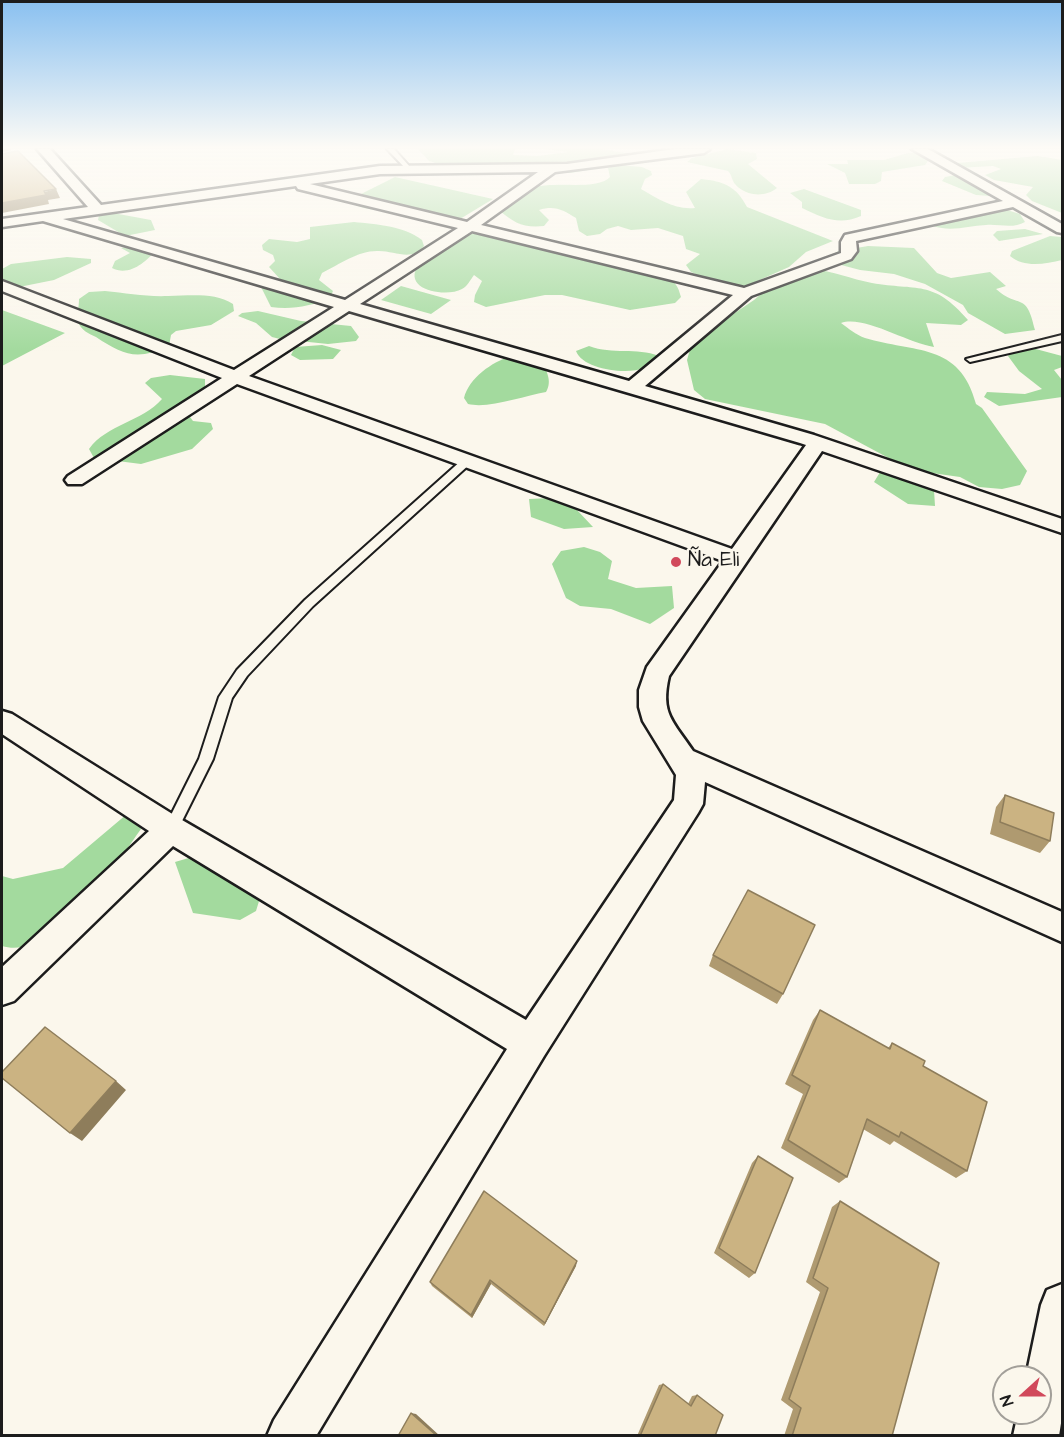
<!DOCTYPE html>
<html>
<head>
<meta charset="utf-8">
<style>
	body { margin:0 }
	#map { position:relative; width:1064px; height:1437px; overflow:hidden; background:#fbf7ec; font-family:"Architects Daughter",sans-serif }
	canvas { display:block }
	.frame { position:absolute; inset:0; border:3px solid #1c1c1c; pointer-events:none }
	.north { position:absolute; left:992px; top:1365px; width:60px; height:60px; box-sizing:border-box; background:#fbf7ec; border:2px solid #a29f99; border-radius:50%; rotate:249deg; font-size:16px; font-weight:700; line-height:24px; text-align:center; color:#1c1c1c }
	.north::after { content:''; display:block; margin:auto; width:21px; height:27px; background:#d1495b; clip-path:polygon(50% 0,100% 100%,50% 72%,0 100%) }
</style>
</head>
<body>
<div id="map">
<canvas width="1064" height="1437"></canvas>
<div class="frame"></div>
<div class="north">N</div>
</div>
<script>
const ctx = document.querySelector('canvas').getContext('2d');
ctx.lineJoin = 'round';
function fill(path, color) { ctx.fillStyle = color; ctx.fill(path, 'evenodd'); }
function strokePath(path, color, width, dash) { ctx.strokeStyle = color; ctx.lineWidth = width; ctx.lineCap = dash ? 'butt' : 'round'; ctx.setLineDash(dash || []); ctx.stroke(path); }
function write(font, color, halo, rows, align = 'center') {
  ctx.font = font + ' "Architects Daughter",sans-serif'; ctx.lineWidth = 5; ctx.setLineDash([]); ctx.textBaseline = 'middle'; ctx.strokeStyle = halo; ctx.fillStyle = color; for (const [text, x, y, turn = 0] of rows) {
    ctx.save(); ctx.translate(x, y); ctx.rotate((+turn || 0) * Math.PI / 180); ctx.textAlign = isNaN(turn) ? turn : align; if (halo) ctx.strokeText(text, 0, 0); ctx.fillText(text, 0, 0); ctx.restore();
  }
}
fill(new Path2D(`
	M 418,149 L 515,149 L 513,155 L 538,156 L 568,152 L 546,149 L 602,149 L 631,154 L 634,158 L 606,167 L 571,173 L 456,169 L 429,161 Z
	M 727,149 L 756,153 L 757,159 L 748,164 L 777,188 C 765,198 745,196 735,184 C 732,181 732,175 728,171 L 687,162 L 692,158 Z
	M 908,153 L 920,153 L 928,161 L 925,165 L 882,172 L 881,181 L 875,184 L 849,184 L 845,173 L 827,164 L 848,164 L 847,160 L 884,160 Z
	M 1038,156 L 1062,160 L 1062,213 L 1032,201 L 1026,195 L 1033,187 L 994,180 L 985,175 L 1001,169 L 993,166 L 959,168 L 957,163 Z
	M 618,165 L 642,167 L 651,171 L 652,175 L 645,179 L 641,189 C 659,199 674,210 695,208 L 686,192 L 701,179 C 724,181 737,187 747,207 L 833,241 L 806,252 L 789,267 L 746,286 L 714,282 L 691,272 L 686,265 L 700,254 L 686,249 L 683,236 L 658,228 L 631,230 L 618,226 L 607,229 L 600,234 L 587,236 L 579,231 L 576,218 C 563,210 555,205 539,210 L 549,220 L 544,226 C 523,228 514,223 499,210 C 526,167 590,197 610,177 L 608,168 Z
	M 955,175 L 968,178 L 990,192 L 990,196 L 976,195 L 942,181 L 945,177 Z
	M 395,177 L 493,199 L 460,219 L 390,203 L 389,210 C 377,210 358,210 349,200 Z
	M 804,189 L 861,210 L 861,216 C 839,226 823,218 802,208 L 802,202 L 790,193 Z
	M 965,210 L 1007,210 L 1020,214 L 1025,222 C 1013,229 1000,224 986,225 C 968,226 951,232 933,226 L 932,223 L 951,221 L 958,211 Z
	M 113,213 L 151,220 L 155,230 L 125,236 L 98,220 L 99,215 Z
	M 354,222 C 376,224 404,226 422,240 L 424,246 C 412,262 395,251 379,251 C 359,250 340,264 322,273 L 319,280 L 333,291 L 330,298 C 311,306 292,310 271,307 L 261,287 L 280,279 L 269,267 L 275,261 L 273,255 L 263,250 L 262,245 L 269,239 L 297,242 L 310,239 L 310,227 Z
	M 1025,229 L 1043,234 L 999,241 L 993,235 L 997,231 Z
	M 476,232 C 503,235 532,232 558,242 C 570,246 578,258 589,261 C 618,271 673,257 681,297 L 675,303 L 630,310 L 562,295 L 545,295 L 486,307 L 474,302 L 475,295 L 482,281 L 474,275 C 470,280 468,286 462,289 C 446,298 400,290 419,264 C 428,250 460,239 476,232 Z
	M 1050,236 L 1062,237 L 1062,260 C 1045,264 1024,268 1010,256 L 1012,251 Z
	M 132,246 L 156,250 C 146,262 129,277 112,268 L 115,261 L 130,253 L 121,248 Z
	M 868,246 L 914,248 L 937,273 L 951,278 L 990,272 L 1006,286 L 996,289 C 1020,310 1026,290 1035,330 L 1005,334 L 968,313 L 963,305 L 925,284 L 894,274 L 860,270 L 830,262 L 830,255 L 839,251 Z
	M 67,257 L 91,259 L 91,263 L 54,280 L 19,287 L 2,283 L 2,269 L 11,264 Z
	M 812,269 C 833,271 851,279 872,283 C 917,291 933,279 968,320 L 961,325 L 926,323 L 934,347 C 907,343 864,315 841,323 C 848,328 856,335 865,338 C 914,353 960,342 976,404 L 982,408 L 1027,471 L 1020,485 L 1002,489 L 979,487 L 960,477 L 911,470 L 825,424 L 705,399 L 694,390 L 687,360 L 692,342 L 754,300 L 761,294 L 761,290 L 787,270 Z
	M 401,286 L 451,300 L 431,314 L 381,300 Z
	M 105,291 C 126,293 147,297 168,296 C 189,296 214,292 233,304 L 234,311 L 211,325 L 176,331 L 171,335 L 169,346 C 137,361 123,355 96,337 C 89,334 81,330 78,322 C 77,316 79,306 79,299 L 89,292 Z
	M 2,310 L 65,333 L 2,366 Z
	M 258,311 L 301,321 L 351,326 L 359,337 L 356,341 L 328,344 L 280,339 L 272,337 L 256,323 L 238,316 L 242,313 Z
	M 322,345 L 341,350 L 333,359 L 300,360 L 291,355 L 295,347 Z
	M 589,346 C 613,355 636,347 659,356 C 655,359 649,366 644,368 C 628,375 583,370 576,351 Z
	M 1032,348 L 1062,356 L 1062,367 L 1054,370 L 1062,380 L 1062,397 L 999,406 L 984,397 L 987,392 L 1025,394 L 1042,389 L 1019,371 L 1008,356 L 1013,350 Z
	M 511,356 L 540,359 C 546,369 553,381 546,392 C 523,396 489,409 468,404 L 464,398 C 469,378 492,362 511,356 Z
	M 170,375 L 205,379 L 205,388 L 187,413 L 193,421 L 211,423 L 213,429 L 192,449 L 141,464 L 94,458 L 89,449 C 107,424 142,422 162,399 L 145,383 L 151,378 Z
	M 882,469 L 916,474 L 934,490 L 935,506 L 908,504 L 874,482 Z
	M 551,498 L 577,510 L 593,527 L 564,529 L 531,517 L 529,499 Z
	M 584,547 L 600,552 L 612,561 L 608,579 L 636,588 L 672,586 L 674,608 L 650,624 L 611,609 L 580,606 L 566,598 L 552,564 L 561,551 Z
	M 127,814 L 138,822 L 141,829 C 115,865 54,962 2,946 L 2,876 L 13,879 L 63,868 Z
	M 192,857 L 263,888 L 256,911 L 240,920 L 193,913 L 175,862 Z`), '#a3da9e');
const lane = new Path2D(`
	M 387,149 L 394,149 L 410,167 L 410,169 L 406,169 Z
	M 1062,335 L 1062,341 L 970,362 L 966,359 Z
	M 467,458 L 472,461 L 471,463 L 313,606 L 247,676 L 232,698 L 213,759 L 176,833 L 171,835 L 166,833 L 164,829 L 199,759 L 219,697 L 237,670 L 305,600 L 463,459 Z`);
const street = new Path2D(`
	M 37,149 L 50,149 L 101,205 L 380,166 L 567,164 L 675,149 L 710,149 L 704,153 L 555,172 L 481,225 L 744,288 L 841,253 L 841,242 L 845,235 L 1003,201 L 912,149 L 928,149 L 1062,224 L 1062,233 L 1057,232 L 1013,207 L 856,241 L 857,251 L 851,259 L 751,296 L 645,386 L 814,435 L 1062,519 L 1062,533 L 822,451 L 669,676 C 660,714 673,721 693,751 L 1062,912 L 1062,942 L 705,782 L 703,804 L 698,813 L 544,1056 L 316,1436 L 267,1436 L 274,1420 L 507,1049 L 173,846 L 14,1001 L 2,1005 L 2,967 L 149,831 L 2,734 L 2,711 L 12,714 L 182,820 L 526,1020 L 674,800 L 676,775 L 643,721 L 639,707 L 639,690 L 647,667 L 723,561 L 237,384 L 82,484 L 68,484 L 65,480 L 68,476 L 222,378 L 2,291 L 2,281 L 234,370 L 334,307 L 43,221 L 2,227 L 2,219 L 88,207 ZM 538,172 L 467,222 L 310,184 L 380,174 ZM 296,186 L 298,189 L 458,228 L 345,300 L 63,219 ZM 472,231 L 733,295 L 629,381 L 360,304 ZM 349,311 L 800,443 L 806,445 L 732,549 L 249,376 Z
	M 1062,1284 L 1062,1417 L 1059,1436 L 1013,1436 L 1018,1413 L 1040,1413 L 1040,1377 L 1026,1377 L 1041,1305 L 1047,1290 Z`);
strokePath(lane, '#1c1c1c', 4);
strokePath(street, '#1c1c1c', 5);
fill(lane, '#fbf7ec');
fill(street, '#fbf7ec');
fill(new Path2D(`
	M 1005,795 L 1050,841 L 1040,853 L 990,834 L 996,807 Z
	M 713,955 L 783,994 L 777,1004 L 709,966 Z
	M 820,1010 L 888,1048 L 892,1043 L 923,1066 L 967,1171 L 956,1178 L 894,1141 L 890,1145 L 863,1129 L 847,1177 L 839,1183 L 781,1148 L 803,1094 L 785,1084 L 813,1020 Z
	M 758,1156 L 755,1273 L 749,1278 L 714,1253 L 752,1163 Z
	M 840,1201 L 892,1436 L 784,1436 L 793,1409 L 781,1400 L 820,1292 L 806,1282 L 832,1207 Z
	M 576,1266 L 544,1326 L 491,1284 L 472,1318 L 432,1286 L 430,1282 Z
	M 663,1384 L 688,1404 L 692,1396 L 697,1395 L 715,1436 L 637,1436 L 659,1385 Z`), '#af9a70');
fill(new Path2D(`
	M 2,149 L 11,149 L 11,150 L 2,152 Z
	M 56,189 L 60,198 L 48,200 L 49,204 L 2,213 L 2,203 Z
	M 116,1081 L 126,1090 L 82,1141 L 70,1133 Z
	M 577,1261 L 576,1266 L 544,1326 L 545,1323 Z
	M 490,1280 L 491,1284 L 472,1318 L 471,1315 Z
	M 411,1413 L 416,1414 L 440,1436 L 437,1436 Z`), '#8e7d5b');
const building = new Path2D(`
	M 18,151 L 56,189 L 44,191 L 46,195 L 2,203 L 2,154 Z
	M 1005,795 L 1054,813 L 1050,841 L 1000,822 Z
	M 748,890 L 815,925 L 783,994 L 713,955 Z
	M 820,1010 L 890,1049 L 892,1043 L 925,1061 L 923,1066 L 987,1102 L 967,1171 L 901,1132 L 899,1137 L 867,1119 L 847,1177 L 788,1140 L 810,1086 L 792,1075 Z
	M 45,1027 L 116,1081 L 70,1133 L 2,1078 L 2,1072 Z
	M 758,1156 L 793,1178 L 755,1273 L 719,1248 Z
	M 484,1191 L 577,1261 L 545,1323 L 490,1280 L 471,1315 L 430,1282 Z
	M 840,1201 L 939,1263 L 892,1436 L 792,1436 L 801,1408 L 789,1399 L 828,1288 L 813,1278 Z
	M 663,1384 L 691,1406 L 697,1395 L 723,1415 L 715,1436 L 640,1436 Z
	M 411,1413 L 437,1436 L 398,1436 Z`);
fill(building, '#cbb382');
strokePath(building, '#8e7d5b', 1.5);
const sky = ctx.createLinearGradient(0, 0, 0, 351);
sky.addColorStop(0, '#89c0f0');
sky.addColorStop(0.42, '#fdfbf6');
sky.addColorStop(1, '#fdfbf600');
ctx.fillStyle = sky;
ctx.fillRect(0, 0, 1064, 351);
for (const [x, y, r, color] of [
	[676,562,6,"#d1495b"]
]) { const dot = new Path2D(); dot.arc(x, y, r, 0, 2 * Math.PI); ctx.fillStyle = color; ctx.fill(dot); strokePath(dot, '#fbf7ec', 2); }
write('21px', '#1c1c1c', '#fbf7ec', [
	["Ña Eli",688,562]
], 'left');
</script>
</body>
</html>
